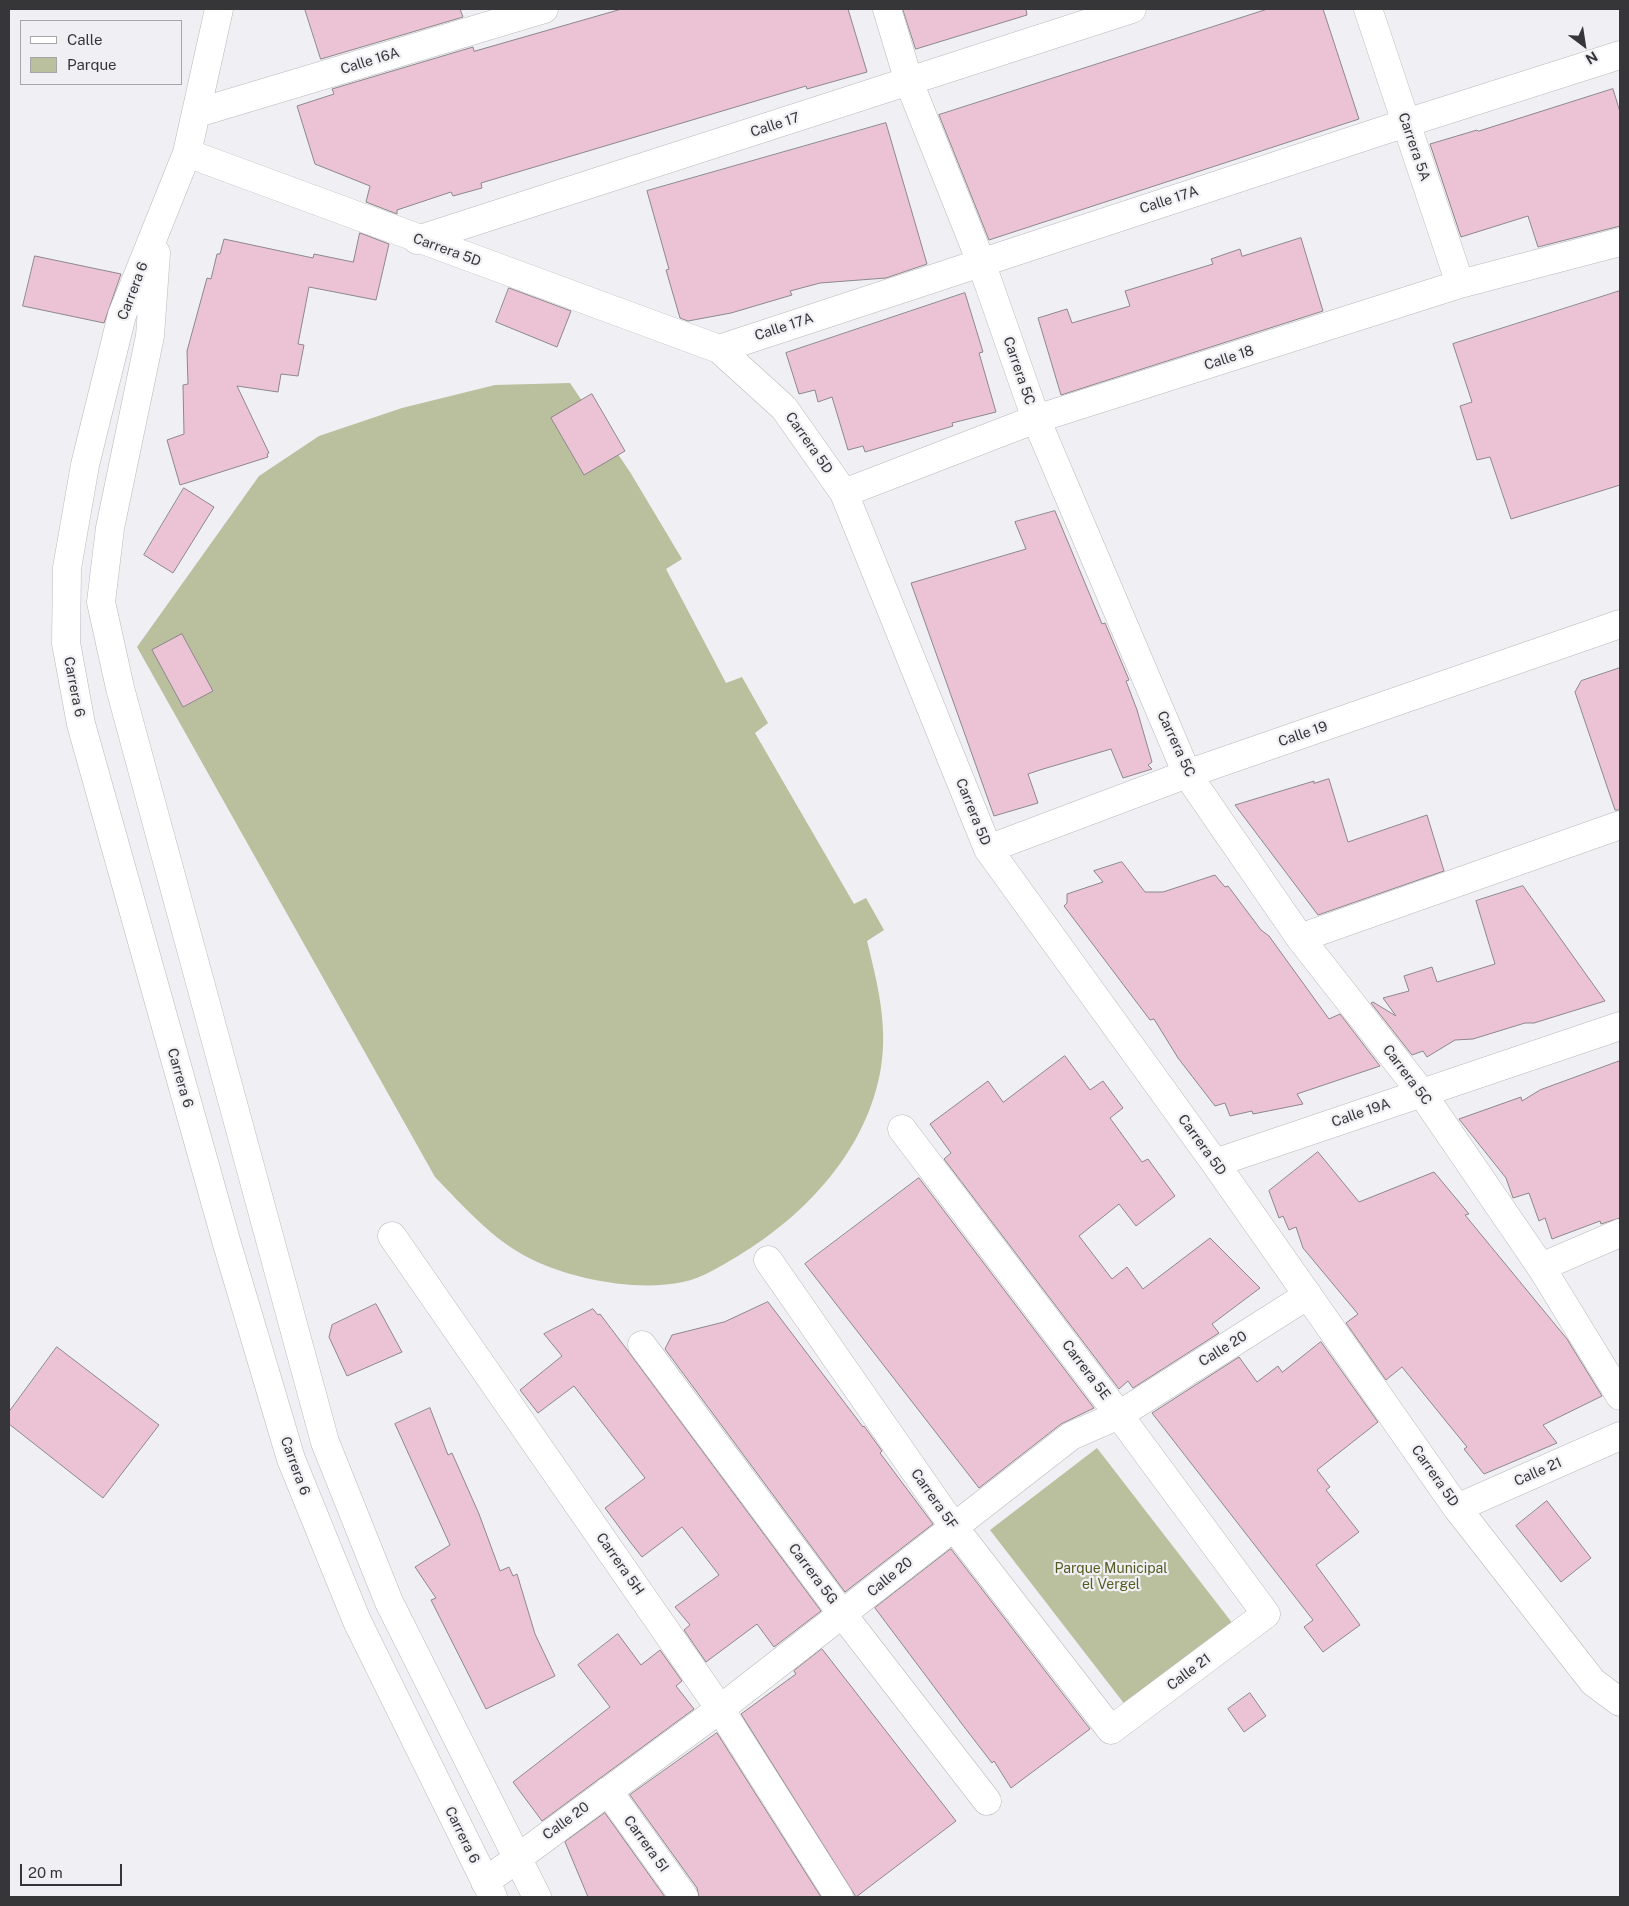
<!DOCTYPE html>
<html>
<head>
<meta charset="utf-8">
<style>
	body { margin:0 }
	#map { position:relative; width:1629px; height:1906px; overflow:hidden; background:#f0eff3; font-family:"Public Sans",sans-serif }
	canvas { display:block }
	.frame { position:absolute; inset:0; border:10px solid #363537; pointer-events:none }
	.legend { position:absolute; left:20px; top:20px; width:162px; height:65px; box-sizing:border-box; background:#f0eff3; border:1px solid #a6a5a8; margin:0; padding:6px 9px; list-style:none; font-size:15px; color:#363537 }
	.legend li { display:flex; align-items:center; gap:10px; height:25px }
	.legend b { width:25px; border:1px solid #a6a5a8 }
	.north { position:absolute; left:1559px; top:20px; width:50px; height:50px; -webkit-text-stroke:4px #f0eff3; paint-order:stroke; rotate:149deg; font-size:14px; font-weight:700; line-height:20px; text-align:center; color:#363537 }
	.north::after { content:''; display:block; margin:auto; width:18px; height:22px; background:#363537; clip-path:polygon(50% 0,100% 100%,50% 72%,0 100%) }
	.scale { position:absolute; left:20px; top:1864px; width:102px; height:22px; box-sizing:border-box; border:2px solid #363537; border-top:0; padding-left:6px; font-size:15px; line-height:18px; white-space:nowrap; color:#363537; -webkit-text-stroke:4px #f0eff3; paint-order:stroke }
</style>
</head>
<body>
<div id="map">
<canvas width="1629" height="1906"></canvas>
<div class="frame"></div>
<ul class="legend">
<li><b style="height:6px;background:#fff"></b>Calle</li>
<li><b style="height:14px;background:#babf9e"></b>Parque</li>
</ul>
<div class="north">N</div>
<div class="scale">20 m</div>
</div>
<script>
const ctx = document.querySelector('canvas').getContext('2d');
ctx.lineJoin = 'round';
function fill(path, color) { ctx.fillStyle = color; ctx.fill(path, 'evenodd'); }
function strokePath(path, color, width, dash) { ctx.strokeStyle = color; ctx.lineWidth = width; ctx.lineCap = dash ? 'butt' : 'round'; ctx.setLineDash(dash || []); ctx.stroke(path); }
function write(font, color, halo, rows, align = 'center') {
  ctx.font = font + ' "Public Sans",sans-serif'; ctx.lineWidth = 4.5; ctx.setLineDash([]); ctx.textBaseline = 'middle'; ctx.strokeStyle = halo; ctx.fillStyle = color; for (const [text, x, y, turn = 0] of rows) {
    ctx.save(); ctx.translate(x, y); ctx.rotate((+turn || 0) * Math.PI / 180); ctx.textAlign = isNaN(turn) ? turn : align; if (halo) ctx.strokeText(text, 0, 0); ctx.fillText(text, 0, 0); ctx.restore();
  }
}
fill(new Path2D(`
	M 570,383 L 630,472 L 682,559 L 666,569 L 726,683 L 742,677 L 768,723 L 755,733 L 854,904 L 866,898 L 884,930 L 867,941 C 877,981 888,1025 881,1067 C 868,1149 806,1215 738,1256 C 721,1266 702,1278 683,1282 C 637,1292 570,1279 529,1258 C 492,1239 463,1206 435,1177 L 137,647 L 259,476 L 319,436 L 402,408 L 495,385 Z
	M 1097,1448 L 1233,1624 L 1126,1706 L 990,1530 Z`), '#babf9e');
const building = new Path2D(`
	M 305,9 L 460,9 L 463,17 L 321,59 Z
	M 622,9 L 848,9 L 867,72 L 807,89 L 806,86 L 481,183 L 482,188 L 453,196 L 451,192 L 397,210 L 397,214 L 366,202 L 370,186 L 315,164 L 297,106 L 334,94 L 332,89 L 473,47 L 474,51 Z
	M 903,9 L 1026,9 L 1027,15 L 916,49 Z
	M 1268,9 L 1323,9 L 1359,119 L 989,240 L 939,115 Z
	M 1613,89 L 1620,112 L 1620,226 L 1538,247 L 1528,216 L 1461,237 L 1430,144 L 1477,130 L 1478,131 Z
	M 886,123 L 927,264 L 886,278 L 820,283 L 790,291 L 792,295 L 731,313 L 688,321 L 680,318 L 666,270 L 669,269 L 647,191 Z
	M 360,233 L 389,244 L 376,300 L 309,287 L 298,344 L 304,345 L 298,376 L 281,374 L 278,392 L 237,386 L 269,453 L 267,454 L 268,457 L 180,485 L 167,440 L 184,434 L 183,385 L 188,384 L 187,351 L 207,278 L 211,279 L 217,254 L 220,254 L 224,239 L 313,258 L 314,254 L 353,262 Z
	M 1301,238 L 1323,311 L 1061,395 L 1038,318 L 1067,309 L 1072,323 L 1130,306 L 1125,291 L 1213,264 L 1211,259 L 1240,249 L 1242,256 Z
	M 35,256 L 121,274 L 104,323 L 23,306 Z
	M 509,288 L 571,311 L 557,347 L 496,322 Z
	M 1620,291 L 1620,485 L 1511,519 L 1490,457 L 1477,460 L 1460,406 L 1472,402 L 1453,344 Z
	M 965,293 L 983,352 L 979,353 L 996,412 L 952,423 L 953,426 L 865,452 L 863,446 L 848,450 L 832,397 L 818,402 L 815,390 L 799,394 L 786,353 Z
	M 592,394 L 625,451 L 584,475 L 551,418 Z
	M 184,488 L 214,507 L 173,573 L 144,555 Z
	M 1055,511 L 1102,624 L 1105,623 L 1129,680 L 1126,681 L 1137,710 L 1152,762 L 1148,765 L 1152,769 L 1123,778 L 1111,749 L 1043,769 L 1028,774 L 1038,803 L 994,816 L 911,583 L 1026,549 L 1015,522 Z
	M 182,634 L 213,691 L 183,707 L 152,650 Z
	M 1620,668 L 1620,810 L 1615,810 L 1575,692 L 1581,681 Z
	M 1329,779 L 1348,842 L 1427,815 L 1444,871 L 1318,915 L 1235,805 L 1314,781 L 1314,783 Z
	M 1122,862 L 1145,892 L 1163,892 L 1215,875 L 1225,887 L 1228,886 L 1261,930 L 1269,936 L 1329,1019 L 1340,1014 L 1380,1066 L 1297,1094 L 1303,1104 L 1253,1114 L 1252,1111 L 1230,1116 L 1225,1103 L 1215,1106 L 1178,1058 L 1154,1019 L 1150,1020 L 1064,906 L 1067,903 L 1067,894 L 1103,882 L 1094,871 Z
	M 1523,886 L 1605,1001 L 1534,1023 L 1525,1023 L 1473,1039 L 1455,1040 L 1427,1057 L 1423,1051 L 1412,1055 L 1371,1003 L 1373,1002 L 1396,1016 L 1383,998 L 1409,991 L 1404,976 L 1432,967 L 1437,982 L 1495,964 L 1476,901 Z
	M 1065,1056 L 1090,1090 L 1103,1081 L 1123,1108 L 1110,1118 L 1142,1162 L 1148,1159 L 1175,1196 L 1136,1226 L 1119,1204 L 1079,1236 L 1112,1279 L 1127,1267 L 1143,1289 L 1210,1238 L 1260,1288 L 1212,1324 L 1219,1333 L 1133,1388 L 1128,1381 L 1119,1389 L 944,1159 L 951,1153 L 930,1124 L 988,1081 L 1003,1102 Z
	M 1620,1061 L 1620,1218 L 1601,1224 L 1600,1221 L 1552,1239 L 1545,1218 L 1539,1221 L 1529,1193 L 1513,1198 L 1506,1178 L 1459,1119 L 1521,1097 L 1522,1101 L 1540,1090 Z
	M 1318,1152 L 1359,1202 L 1434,1172 L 1469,1214 L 1465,1215 L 1567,1339 L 1602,1396 L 1543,1425 L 1557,1443 L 1484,1474 L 1464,1449 L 1467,1447 L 1445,1420 L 1402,1367 L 1386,1380 L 1346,1323 L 1358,1314 L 1303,1248 L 1296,1227 L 1289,1230 L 1283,1216 L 1279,1218 L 1269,1191 Z
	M 919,1178 L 1094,1408 L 1061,1424 L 979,1488 L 805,1264 Z
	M 768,1302 L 863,1427 L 864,1426 L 882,1451 L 880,1453 L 933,1524 L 845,1592 L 665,1349 L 672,1335 L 724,1322 Z
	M 376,1304 L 402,1352 L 347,1376 L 329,1337 L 332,1325 Z
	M 593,1309 L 598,1315 L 600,1314 L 628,1351 L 821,1611 L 774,1647 L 757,1624 L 706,1662 L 684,1630 L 690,1625 L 675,1607 L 719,1575 L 682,1527 L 642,1557 L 631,1543 L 605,1508 L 645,1478 L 574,1386 L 538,1413 L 520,1390 L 562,1356 L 544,1334 Z
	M 1321,1342 L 1378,1422 L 1317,1470 L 1330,1487 L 1326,1490 L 1359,1532 L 1316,1565 L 1360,1625 L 1323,1652 L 1304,1627 L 1313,1620 L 1152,1413 L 1239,1357 L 1257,1382 L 1278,1366 L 1282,1372 Z
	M 57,1347 L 159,1425 L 103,1498 L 9,1424 L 9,1412 Z
	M 430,1408 L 448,1455 L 452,1453 L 479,1514 L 500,1571 L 509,1567 L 513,1576 L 517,1574 L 535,1634 L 555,1676 L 486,1709 L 431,1600 L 436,1598 L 415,1567 L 450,1545 L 395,1424 Z
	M 1547,1501 L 1591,1558 L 1561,1582 L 1516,1526 Z
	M 951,1549 L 1090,1729 L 1011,1788 L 994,1761 L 992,1763 L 965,1728 L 875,1608 Z
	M 618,1634 L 641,1665 L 660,1650 L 682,1681 L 676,1686 L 694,1709 L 542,1821 L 513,1782 L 610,1707 L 578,1665 Z
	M 822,1649 L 956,1821 L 856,1897 L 741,1714 L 796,1674 L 794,1671 Z
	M 1250,1693 L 1266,1716 L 1244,1732 L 1228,1709 Z
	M 717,1733 L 821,1897 L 699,1897 L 697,1888 L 630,1795 Z
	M 605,1813 L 665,1897 L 588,1897 L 565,1842 Z`);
fill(building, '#ebc3d5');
strokePath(building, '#8c888a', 1);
const minor = new Path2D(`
	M 219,9 L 187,153 L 122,315 L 85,465 L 67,568 L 66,643 L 81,724 L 227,1244 L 291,1459 L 357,1621 L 493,1897
	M 887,9 L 909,82 L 981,262 L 1036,419 L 1187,774 L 1300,938 L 1421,1092 L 1541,1267 L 1620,1396
	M 1368,9 L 1460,284
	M 197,113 L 544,9
	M 187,153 L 719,349 L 784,408 L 844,493 L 988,849 L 1215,1163 L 1457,1508 L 1593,1682 L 1620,1702
	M 417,240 L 1132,9
	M 156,253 L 150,336 L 110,528 L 101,602 L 120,688 L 325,1442 L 389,1602 L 537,1897
	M 719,349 L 1406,123 L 1620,55
	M 844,493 L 1036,419 L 1460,284 L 1620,242
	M 988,849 L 1187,774 L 1620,624
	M 1300,938 L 1620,825
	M 1215,1163 L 1620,1026
	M 392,1236 L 720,1709 L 839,1897
	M 768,1260 L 953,1526 L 1111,1730 L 1266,1614 L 1119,1415 L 902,1129
	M 1541,1267 L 1620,1233
	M 642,1345 L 843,1615 L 987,1801
	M 1457,1508 L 1620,1436
	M 608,1791 L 684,1897
	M 485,1882 L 720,1709 L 1071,1436 L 1119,1415 L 1308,1295`);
strokePath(minor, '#bab9bd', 29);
strokePath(minor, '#fff', 28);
write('14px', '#363537', '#f0eff3', [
	["Calle 16A",370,61,-17],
	["Calle 17",775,125,-18],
	["Carrera 5A",1414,147,71],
	["Calle 17A",1169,200,-18],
	["Carrera 5D",447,250,20],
	["Carrera 6",133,291,-69],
	["Calle 17A",784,327,-18],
	["Calle 18",1229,358,-18],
	["Carrera 5C",1019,371,71],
	["Carrera 5D",809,443,55],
	["Carrera 6",74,687,79],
	["Calle 19",1303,734,-19],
	["Carrera 5C",1176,744,65],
	["Carrera 5D",973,812,68],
	["Carrera 5C",1407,1075,53],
	["Carrera 6",180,1078,74],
	["Calle 19A",1361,1113,-19],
	["Carrera 5D",1202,1145,54],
	["Calle 20",1223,1349,-32],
	["Carrera 5E",1086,1370,53],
	["Carrera 6",295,1466,70],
	["Calle 21",1538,1472,-24],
	["Carrera 5D",1435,1476,55],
	["Carrera 5F",934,1499,55],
	["Carrera 5H",620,1564,55],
	["Carrera 5G",813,1574,53],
	["Calle 20",890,1577,-39],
	["Calle 21",1189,1672,-37],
	["Calle 20",566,1821,-36],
	["Carrera 6",462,1835,64],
	["Carrera 5I",646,1844,54]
]);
write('14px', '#555b20', '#f0eff3', [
	["Parque Municipal",1111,1569],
	["el Vergel",1111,1585]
]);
</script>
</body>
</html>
